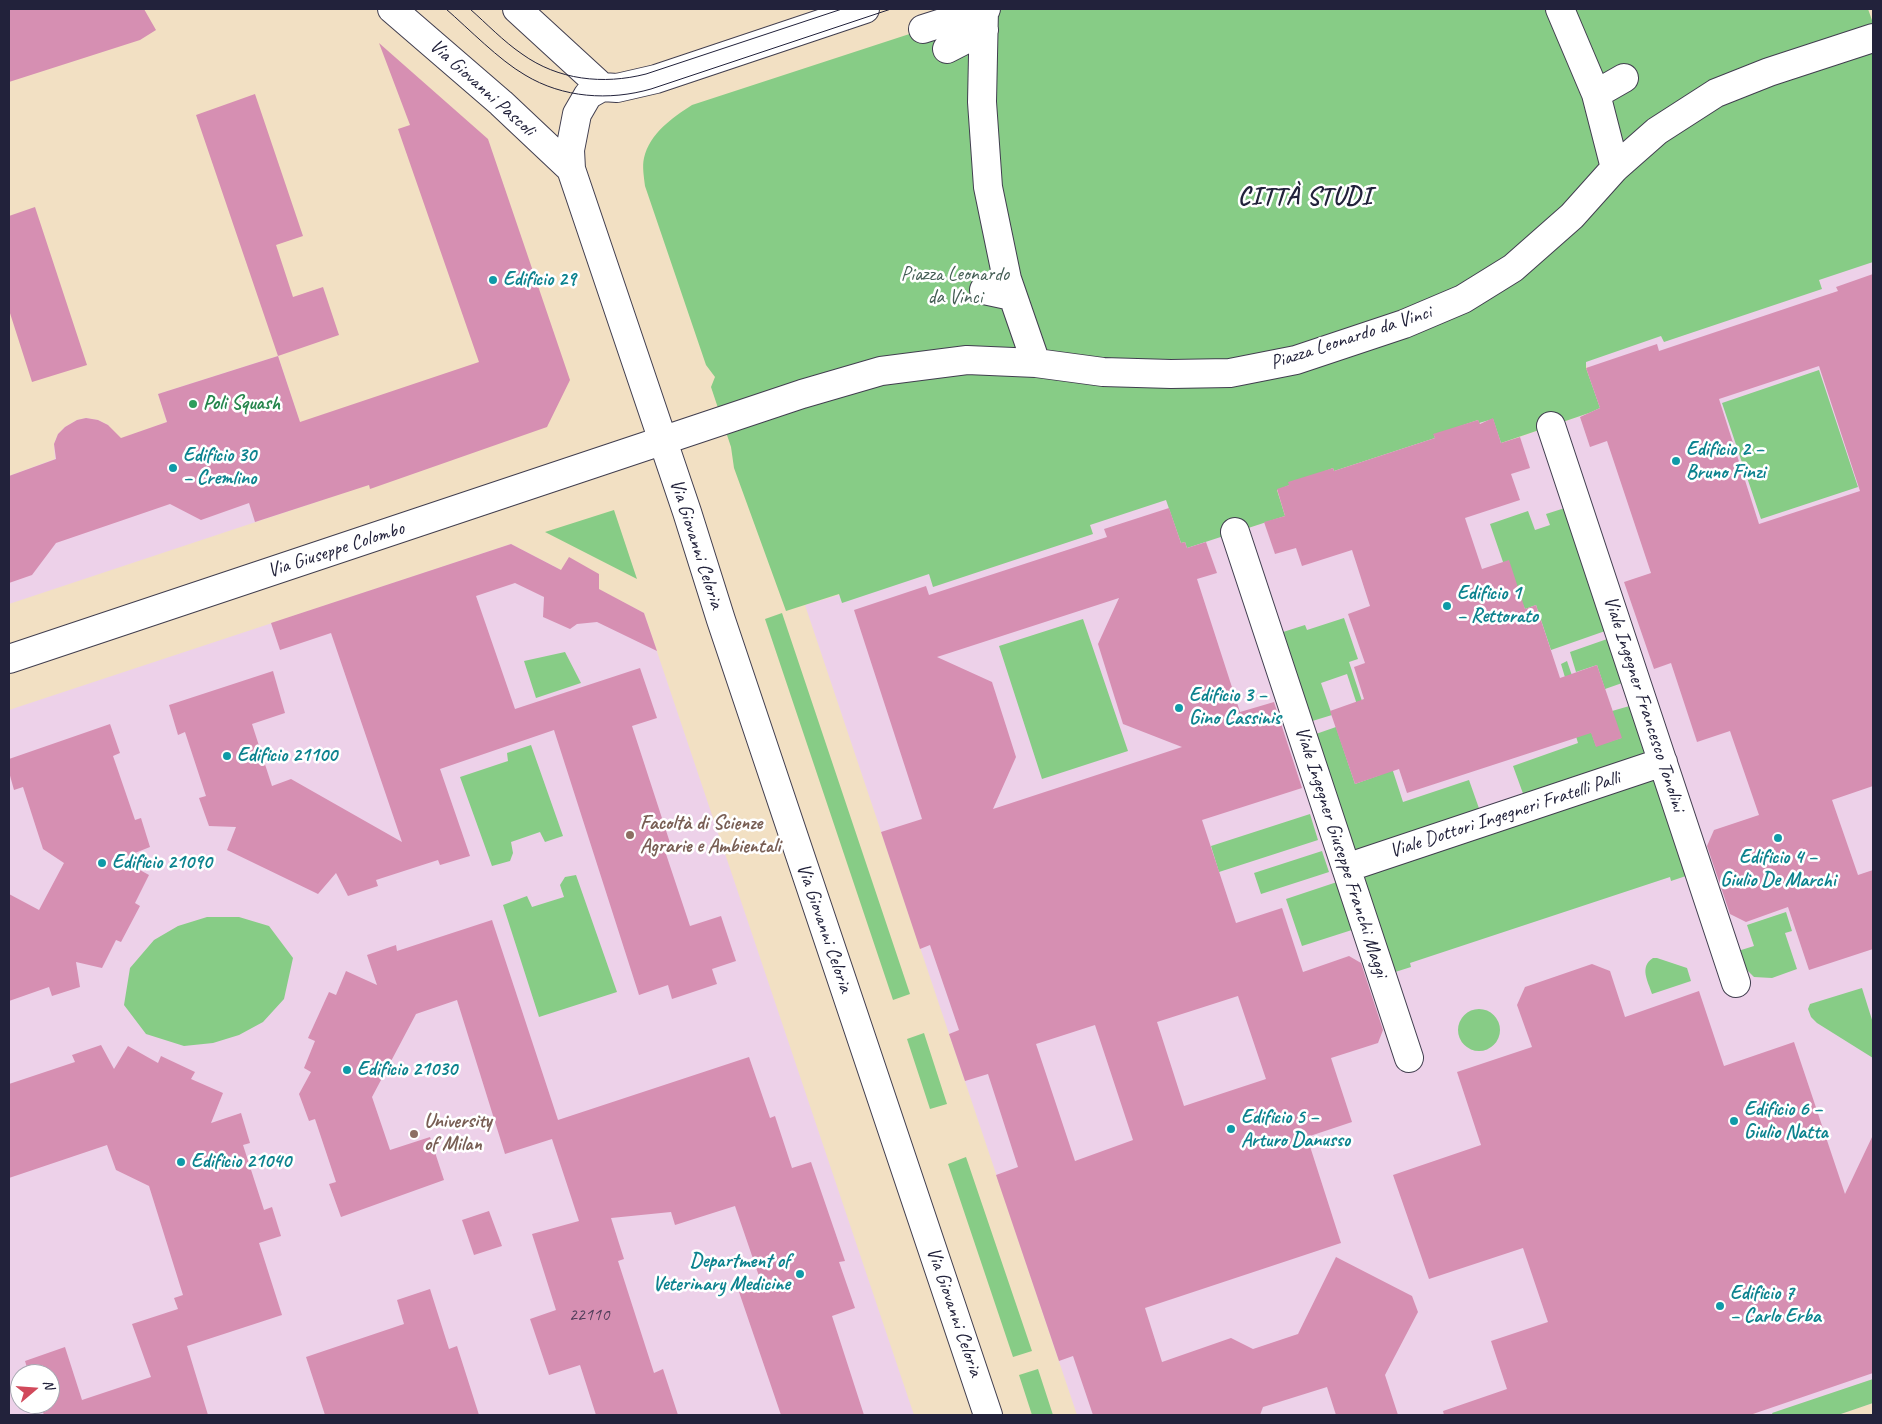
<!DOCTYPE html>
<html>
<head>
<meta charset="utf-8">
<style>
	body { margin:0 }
	#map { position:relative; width:1882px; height:1424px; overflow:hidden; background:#f2e0c3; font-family:Caveat,sans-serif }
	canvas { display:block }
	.frame { position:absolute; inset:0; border:10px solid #22223b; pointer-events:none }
	.north { position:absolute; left:10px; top:1364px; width:50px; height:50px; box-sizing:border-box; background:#fff; border:1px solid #a7a7b1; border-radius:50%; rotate:72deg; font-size:14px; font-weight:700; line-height:20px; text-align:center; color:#22223b }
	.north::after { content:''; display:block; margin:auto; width:18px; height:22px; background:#d1495b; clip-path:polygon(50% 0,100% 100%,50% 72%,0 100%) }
</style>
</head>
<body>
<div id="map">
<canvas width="1882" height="1424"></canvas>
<div class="frame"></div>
<div class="north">N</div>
</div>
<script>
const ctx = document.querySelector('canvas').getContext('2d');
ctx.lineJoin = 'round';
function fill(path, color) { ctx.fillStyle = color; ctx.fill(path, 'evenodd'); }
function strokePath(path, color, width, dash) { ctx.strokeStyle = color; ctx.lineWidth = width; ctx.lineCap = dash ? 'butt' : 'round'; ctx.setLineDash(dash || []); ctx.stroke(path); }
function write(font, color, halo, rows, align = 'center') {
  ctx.font = font + ' Caveat,sans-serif'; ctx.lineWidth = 5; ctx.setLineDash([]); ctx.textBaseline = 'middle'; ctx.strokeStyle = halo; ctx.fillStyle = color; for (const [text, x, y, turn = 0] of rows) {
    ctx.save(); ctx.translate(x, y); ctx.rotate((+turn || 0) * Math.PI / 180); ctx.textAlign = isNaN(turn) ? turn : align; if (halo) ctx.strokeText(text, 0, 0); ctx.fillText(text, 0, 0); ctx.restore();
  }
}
fill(new Path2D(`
	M 1873,250 L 1873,1403 L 1838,1415 L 1756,1415 L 1755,1413 L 1750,1415 L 1077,1415 L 805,605 L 1166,497 L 1181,543 L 1235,532 L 1285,516 L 1277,489 L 1333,468 L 1334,471 L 1434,438 L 1433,434 L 1478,420 L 1479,423 L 1493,418 L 1502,443 L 1589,413 L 1596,409 L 1584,354 Z
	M 278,356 L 325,499 L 9,604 L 9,476 L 55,459 L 54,444 L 58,434 L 65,427 L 77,420 L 86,418 L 98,420 L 108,425 L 117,440 L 167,422 L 158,394 Z
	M 511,544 L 644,613 L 914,1415 L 9,1415 L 9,710 ZM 20,1374 L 50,1374 L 50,1404 L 20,1404 Z`), '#edd1e9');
fill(new Path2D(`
	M 986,9 L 1868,9 L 1873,23 L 1873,262 L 1819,280 L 1822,289 L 1664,342 L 1661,336 L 1586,362 L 1586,368 L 1600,408 L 1589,413 L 1501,443 L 1493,419 L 1479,423 L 1478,420 L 1434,435 L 1435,438 L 1334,471 L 1333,468 L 1277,490 L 1285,516 L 1187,548 L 1185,542 L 1181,543 L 1166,500 L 1090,525 L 1093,534 L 933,587 L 929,574 L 842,603 L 839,594 L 786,611 L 734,468 L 731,447 L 711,387 L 715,377 L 706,365 L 645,186 C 644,177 642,166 644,158 C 650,133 672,118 692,105 Z
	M 1819,370 L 1858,487 L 1761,519 L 1722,403 Z
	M 1568,507 L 1608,630 L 1551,650 L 1536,605 L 1525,609 L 1503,562 L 1490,524 L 1528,511 L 1535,530 L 1550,525 L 1546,514 Z
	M 614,510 L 637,579 L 545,532 Z
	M 782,613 L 910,994 L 893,1000 L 765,619 Z
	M 1344,618 L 1358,659 L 1349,662 L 1384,767 L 1391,765 L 1403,802 L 1469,780 L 1481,814 L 1353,856 L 1313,735 L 1336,727 L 1355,784 L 1380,775 L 1347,674 L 1321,683 L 1332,715 L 1309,722 L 1280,633 L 1305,625 L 1307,630 Z
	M 1083,619 L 1128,751 L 1042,779 L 999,646 Z
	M 1610,638 L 1625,682 L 1605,689 L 1597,665 L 1576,672 L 1570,652 Z
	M 565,652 L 581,683 L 536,698 L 524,661 Z
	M 1567,661 L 1596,746 L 1621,738 L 1612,711 L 1633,705 L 1650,757 L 1525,799 L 1513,766 L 1578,743 L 1567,706 L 1573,704 L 1561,664 Z
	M 531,745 L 563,836 L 545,842 L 540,832 L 511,842 L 513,853 L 510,861 L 492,866 L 460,777 L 508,761 L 507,753 Z
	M 1655,773 L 1689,875 L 1671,881 L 1670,877 L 1410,963 L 1411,967 L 1392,973 L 1358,872 Z
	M 1310,814 L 1318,840 L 1219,872 L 1211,846 Z
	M 1322,851 L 1329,872 L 1261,894 L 1254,873 Z
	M 576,875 L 617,992 L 539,1017 L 503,905 L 527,896 L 532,907 L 564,897 L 560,885 L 565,877 Z
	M 1340,881 L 1355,929 L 1302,946 L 1286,899 Z
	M 1786,912 L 1792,931 L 1785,933 L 1797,969 L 1772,978 L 1754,977 L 1747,970 L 1738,951 L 1754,946 L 1747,925 Z
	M 207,917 L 239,917 L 269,926 L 293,958 L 284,999 L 263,1022 L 239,1035 L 213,1043 L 184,1046 L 146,1034 L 124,1005 L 130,968 L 154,940 L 178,926 Z
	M 1653,958 L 1657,958 L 1687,968 L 1691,981 L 1652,994 C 1648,981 1639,967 1653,958 Z
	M 1862,988 L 1873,1023 L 1873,1058 L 1817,1023 L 1811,1017 L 1808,1009 L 1810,1004 Z
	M1458 1030a21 21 0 1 1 42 0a21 21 0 1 1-42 0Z
	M 924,1033 L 947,1104 L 930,1109 L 907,1039 Z
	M 966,1157 L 1032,1351 L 1013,1357 L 948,1164 Z
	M 1038,1369 L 1053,1415 L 1032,1415 L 1019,1375 Z
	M 1873,1379 L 1873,1403 L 1838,1415 L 1773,1415 L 1772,1413 Z`), '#87cc86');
fill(new Path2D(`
	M 9,9 L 144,9 L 156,30 L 140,40 L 9,82 Z
	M 379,43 L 488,139 L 570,380 L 547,427 L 370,489 L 369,485 L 255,522 L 249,503 L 201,520 L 170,504 L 56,543 L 32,575 L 9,583 L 9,476 L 56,459 L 54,444 L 58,434 L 65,427 L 77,420 L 86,418 L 98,420 L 108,425 L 121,438 L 167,422 L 158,394 L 278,356 L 300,422 L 479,362 L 398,129 L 410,125 Z
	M 255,94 L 303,236 L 276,245 L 293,297 L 323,287 L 339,335 L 278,356 L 196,115 Z
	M 35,207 L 87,365 L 32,382 L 9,310 L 9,216 Z
	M 1873,274 L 1873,786 L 1832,800 L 1858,875 L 1873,870 L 1873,949 L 1809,970 L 1788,907 L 1746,922 L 1730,914 L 1707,846 L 1714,830 L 1759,815 L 1730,731 L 1697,742 L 1671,663 L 1654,669 L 1624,582 L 1651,573 L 1607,441 L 1590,447 L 1580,417 L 1600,408 L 1586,368 L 1657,344 L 1659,351 L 1838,291 L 1836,287 ZM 1819,366 L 1860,491 L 1759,524 L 1719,399 Z
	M 1493,418 L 1501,443 L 1520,437 L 1530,468 L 1511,474 L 1520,500 L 1465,518 L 1482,569 L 1509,560 L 1525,609 L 1536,605 L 1560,678 L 1597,665 L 1622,738 L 1596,747 L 1591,733 L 1407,793 L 1399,769 L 1355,784 L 1330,711 L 1364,699 L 1354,667 L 1365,663 L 1348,614 L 1370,606 L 1352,550 L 1302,566 L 1296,548 L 1275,554 L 1264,522 L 1285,516 L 1277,489 L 1289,485 L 1288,482 L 1333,468 L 1334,471 L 1435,438 L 1433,434 L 1478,420 L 1480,424 Z
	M 1169,508 L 1181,543 L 1185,542 L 1187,548 L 1206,542 L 1217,573 L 1197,579 L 1240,712 L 1274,702 L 1302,788 L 1202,820 L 1236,923 L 1282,908 L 1303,972 L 1349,956 L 1361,963 L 1383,1030 L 1378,1043 L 1331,1058 L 1352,1122 L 1307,1137 L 1341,1243 L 1145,1308 L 1162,1362 L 1231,1338 L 1253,1349 L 1298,1334 L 1336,1257 L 1412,1296 L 1418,1312 L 1385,1375 L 1398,1415 L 1336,1415 L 1327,1387 L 1263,1407 L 1260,1415 L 1093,1415 L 1073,1356 L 1059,1361 L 996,1175 L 1018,1167 L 988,1074 L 965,1081 L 949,1034 L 959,1030 L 930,945 L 920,949 L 881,832 L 922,819 L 854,610 L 926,586 L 929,595 L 1107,537 L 1104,529 ZM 1119,598 L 1098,644 L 1123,724 L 1182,747 L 993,809 L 1016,757 L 992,682 L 937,657 ZM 1238,996 L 1266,1079 L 1184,1106 L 1157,1022 ZM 1095,1025 L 1133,1140 L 1075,1161 L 1036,1044 Z
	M 511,544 L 561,570 L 569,557 L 599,574 L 599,589 L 644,613 L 657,651 L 597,622 L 577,624 L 570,629 L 543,617 L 544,597 L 515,583 L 476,596 L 515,709 L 640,668 L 657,718 L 632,726 L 673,852 L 666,854 L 690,926 L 721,916 L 736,961 L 712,969 L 717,984 L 672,999 L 668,985 L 639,995 L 554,730 L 440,769 L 470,856 L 440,865 L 438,860 L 376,880 L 378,886 L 348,896 L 336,873 L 318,894 L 227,850 L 236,827 L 209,826 L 199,798 L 206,796 L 185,732 L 178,735 L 169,705 L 273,671 L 285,713 L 252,724 L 272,786 L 291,779 L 402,842 L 331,633 L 280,650 L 271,623 Z
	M 110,724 L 120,753 L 113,756 L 135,820 L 141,818 L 150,847 L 120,859 L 149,875 L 135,903 L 140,906 L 121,942 L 116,940 L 102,968 L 76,962 L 80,987 L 52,996 L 49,987 L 9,1001 L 9,894 L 39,910 L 64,863 L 43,849 L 23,787 L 14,790 L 9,772 L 9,759 Z
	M 492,920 L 558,1120 L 749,1057 L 770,1118 L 775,1116 L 792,1168 L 811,1162 L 845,1261 L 839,1262 L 855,1308 L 832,1316 L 864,1415 L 781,1415 L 739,1292 L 762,1285 L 735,1206 L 675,1225 L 671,1212 L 611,1218 L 624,1259 L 618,1261 L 654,1373 L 663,1369 L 678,1415 L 596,1415 L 580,1365 L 549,1375 L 530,1319 L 556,1310 L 532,1234 L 579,1221 L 552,1139 L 505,1154 L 457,1000 L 416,1014 L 372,1097 L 390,1150 L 430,1137 L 444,1180 L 341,1217 L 329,1184 L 336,1182 L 315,1119 L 309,1121 L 299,1094 L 311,1072 L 304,1068 L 315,1041 L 308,1038 L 329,992 L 336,995 L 346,971 L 377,985 L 367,955 L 396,945 L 397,951 Z
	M 1592,964 L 1610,971 L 1625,1017 L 1699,991 L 1724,1066 L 1794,1042 L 1845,1194 L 1873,1135 L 1873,1373 L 1750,1415 L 1444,1415 L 1443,1411 L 1507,1389 L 1491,1341 L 1548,1322 L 1523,1248 L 1429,1279 L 1393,1175 L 1481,1145 L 1457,1072 L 1532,1047 L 1517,1005 L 1525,987 Z
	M 101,1045 L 114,1069 L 128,1046 L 158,1063 L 161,1056 L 195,1072 L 191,1079 L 223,1093 L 211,1123 L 241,1113 L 250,1143 L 243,1145 L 264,1210 L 272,1207 L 281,1236 L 259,1243 L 282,1315 L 187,1346 L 208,1415 L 44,1415 L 40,1404 L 50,1404 L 50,1374 L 29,1374 L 25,1361 L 65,1347 L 82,1400 L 151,1377 L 132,1324 L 178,1309 L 174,1298 L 183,1295 L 149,1186 L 116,1170 L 107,1145 L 9,1178 L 9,1084 L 75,1062 L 72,1055 Z
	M 489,1211 L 502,1246 L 474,1255 L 462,1220 Z
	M 430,1289 L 449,1349 L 457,1346 L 479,1415 L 325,1415 L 306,1357 L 404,1324 L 397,1300 Z`), '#d68fb2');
const minor = new Path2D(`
	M 392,9 L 501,103 L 571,169
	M 517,9 L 602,87
	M 865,9 L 656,79 L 617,88 L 602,87 L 588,95 L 577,114 L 570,150 L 571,169 L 687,512 L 721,620 L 988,1415
	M 984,9 L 982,102 L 988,187 L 1007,279 L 1036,363
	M 1560,9 L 1596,94 L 1615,168
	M 923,29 L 986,9
	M 947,49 L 984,30
	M 1596,94 L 1624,78
	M 984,290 L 1012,296
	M 1551,426 L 1736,983
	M 1235,532 L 1409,1058
	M 9,659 L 802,394 L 881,371 L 967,360 L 1036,363 L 1103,372 L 1171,374 L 1230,373 L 1296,360 L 1404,324 L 1463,299 L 1513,268 L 1572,216 L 1615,168 L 1657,131 L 1716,93 L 1769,72 L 1873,38
	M 1346,868 L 1663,762`);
strokePath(minor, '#413e4f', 30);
strokePath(minor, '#fff', 28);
strokePath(new Path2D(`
	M 446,9 C 469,29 499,60 525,75 C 563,98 609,101 651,89 L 891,9
	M 470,9 C 487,24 503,41 522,54 C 558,80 603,85 646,74 L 842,9`), '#22223b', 1);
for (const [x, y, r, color] of [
	[493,280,5,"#0f9aa8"],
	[193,404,5,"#2e9e5b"],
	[1676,461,5,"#0f9aa8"],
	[173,468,5,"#0f9aa8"],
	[1447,606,5,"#0f9aa8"],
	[1179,708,5,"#0f9aa8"],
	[227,756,5,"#0f9aa8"],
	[630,835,5,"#8d6e63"],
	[1778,838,5,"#0f9aa8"],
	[102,863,5,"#0f9aa8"],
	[347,1070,5,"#0f9aa8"],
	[1734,1121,5,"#0f9aa8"],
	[1231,1129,5,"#0f9aa8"],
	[414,1134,5,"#8d6e63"],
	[181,1162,5,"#0f9aa8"],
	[800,1274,5,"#0f9aa8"],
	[1720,1306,5,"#0f9aa8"]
]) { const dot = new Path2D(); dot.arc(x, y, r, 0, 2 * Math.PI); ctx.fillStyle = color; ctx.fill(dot); strokePath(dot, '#fff', 2); }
write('18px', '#4f3d59', null, [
	["22110",589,1315]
]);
write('20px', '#22223b', '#fff', [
	["Via Giovanni Pascoli",482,88,42],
	["Piazza Leonardo da Vinci",1351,338,-18],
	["Via Giovanni Celoria",696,544,72],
	["Via Giuseppe Colombo",336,550,-18],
	["Viale Ingegner Francesco Tonolini",1644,704,72],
	["Viale Dottori Ingegneri Fratelli Palli",1505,815,-18],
	["Viale Ingegner Giuseppe Franchi Maggi",1341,852,72],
	["Via Giovanni Celoria",824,928,71],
	["Via Giovanni Celoria",954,1312,71]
]);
write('20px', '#455e55', '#fff', [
	["Piazza Leonardo",955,275],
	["da Vinci",955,298]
]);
write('bold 20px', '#0d838f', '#fff', [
	["Edificio 29",503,280],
	["Edificio 2 –",1686,450],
	["Bruno Finzi",1686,473],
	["Edificio 30",183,456],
	["– Cremlino",183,479],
	["Edificio 1",1457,594],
	["– Rettorato",1457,617],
	["Edificio 3 –",1189,696],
	["Gino Cassinis",1189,719],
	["Edificio 21100",237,756],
	["Edificio 4 –",1778,858,"center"],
	["Giulio De Marchi",1778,881,"center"],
	["Edificio 21090",112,863],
	["Edificio 21030",357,1070],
	["Edificio 6 –",1744,1110],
	["Giulio Natta",1744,1133],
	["Edificio 5 –",1241,1118],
	["Arturo Danusso",1241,1141],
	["Edificio 21040",191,1162],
	["Department of",790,1262,"right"],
	["Veterinary Medicine",790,1285,"right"],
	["Edificio 7",1730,1294],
	["– Carlo Erba",1730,1317]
], 'left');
write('bold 20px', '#27864d', '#fff', [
	["Poli Squash",203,404]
], 'left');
write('bold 20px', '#785e54', '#fff', [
	["Facoltà di Scienze",640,824],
	["Agrarie e Ambientali",640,847],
	["University",424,1122],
	["of Milan",424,1145]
], 'left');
ctx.letterSpacing = '1px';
write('bold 25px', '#22223b', '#fff', [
	["CITTÀ STUDI",1305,197]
]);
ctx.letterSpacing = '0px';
</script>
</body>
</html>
